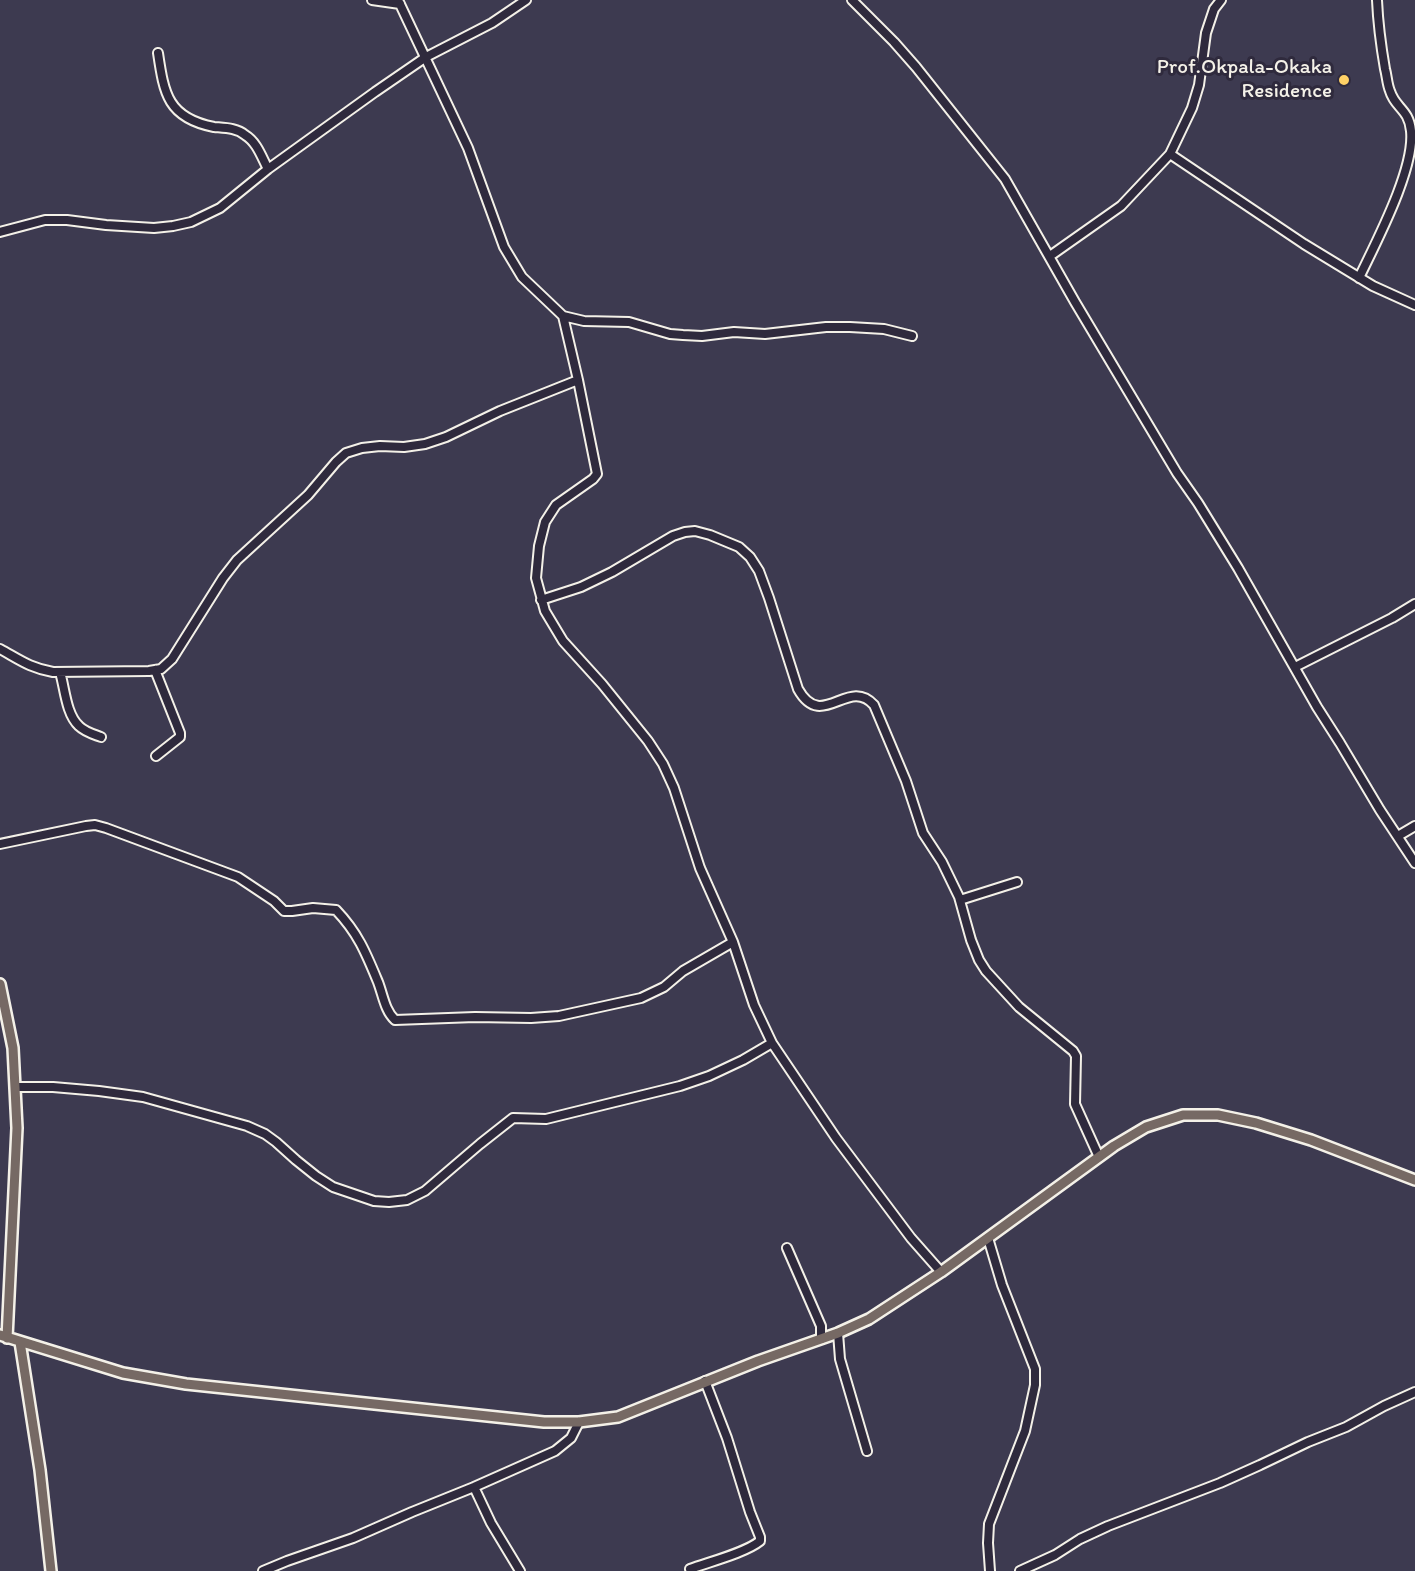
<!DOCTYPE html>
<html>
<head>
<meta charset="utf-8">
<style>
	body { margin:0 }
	canvas { display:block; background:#3d3a50 }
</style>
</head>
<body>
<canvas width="1415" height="1571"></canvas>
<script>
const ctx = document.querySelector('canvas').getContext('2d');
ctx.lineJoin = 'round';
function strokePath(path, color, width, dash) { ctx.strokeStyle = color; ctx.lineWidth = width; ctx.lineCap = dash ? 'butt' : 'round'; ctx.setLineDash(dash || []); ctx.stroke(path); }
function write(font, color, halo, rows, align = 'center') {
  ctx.font = font + ' Itim,sans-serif'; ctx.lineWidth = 6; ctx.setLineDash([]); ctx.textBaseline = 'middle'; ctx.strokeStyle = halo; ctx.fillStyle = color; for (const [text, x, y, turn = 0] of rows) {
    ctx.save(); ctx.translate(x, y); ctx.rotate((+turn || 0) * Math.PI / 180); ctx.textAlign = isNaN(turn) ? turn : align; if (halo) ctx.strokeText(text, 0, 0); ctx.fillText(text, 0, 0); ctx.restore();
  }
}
const minor = new Path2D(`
	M 372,0 L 400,4
	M 398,0 L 468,148 L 504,247 L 522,277 L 563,316 L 578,380 L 597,474 L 593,479 L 556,505 L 545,522 L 539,546 L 536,578 L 545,611 L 563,641 L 602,684 L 648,741 L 663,764 L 674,788 L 700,868 L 733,942 L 754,1005 L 772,1043 L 836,1138 L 911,1238 L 941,1272
	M 852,0 L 894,42 L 916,67 L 1005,179 L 1075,302 L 1177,473 L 1198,503 L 1238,568 L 1317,707 L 1340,743 L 1380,810 L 1415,863
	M 158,53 C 164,94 168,118 214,127 C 225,128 237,128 245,135 C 257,142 262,158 268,169
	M 1170,154 L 1304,244 L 1373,286 L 1415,305
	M 0,232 L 45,220 L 67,220 L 106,225 L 154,228 L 173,226 L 191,222 L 220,208 L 268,169 L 375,92 L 426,57 L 492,23 L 526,0
	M 1050,256 L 1121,206 L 1170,154 L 1192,108 L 1199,85 L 1206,33 L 1214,9 L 1221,0
	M 1359,278 C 1376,242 1415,169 1411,131 C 1409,109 1395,108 1390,91 C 1387,84 1387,76 1385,69 C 1381,46 1378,23 1377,0
	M 563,316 L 584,321 L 629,322 L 670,334 L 683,335 L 702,336 L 734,332 L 765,334 L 826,327 L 850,327 L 884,329 L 912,336
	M 541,600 L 581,587 L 612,572 L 673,536 L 685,532 L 695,531 L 710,535 L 739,547 L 750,557 L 759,571 L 769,598 L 798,689 C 822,732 848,676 874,705 L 906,781 L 923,833 L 942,862 L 959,897 L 971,940 L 979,960 L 986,971 L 1019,1007 L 1073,1051 L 1076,1056 L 1075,1104 L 1099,1157
	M 0,649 C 20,660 30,668 53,672 L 149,671 L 161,669 L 172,659 L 223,578 L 237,560 L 308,495 L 336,462 L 346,453 L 362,448 L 380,446 L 404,447 L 425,444 L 446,437 L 500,411 L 578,380
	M 1295,667 L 1392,618 L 1415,604
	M 155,670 L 180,733 L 180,737 L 156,756
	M 60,672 C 65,689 66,714 79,726 C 85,732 93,734 101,737
	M 1398,836 L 1415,826
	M 0,844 L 86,826 L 95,825 L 106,828 L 238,877 L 274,901 L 284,911 L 292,911 L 313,908 L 336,910 C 358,933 366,953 378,982 C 383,995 385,1011 395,1020 L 475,1017 L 531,1018 L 559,1016 L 641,998 L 664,987 L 683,971 L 733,942
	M 960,900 L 1017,882
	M 16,1087 L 53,1087 L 99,1091 L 143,1097 L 247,1126 L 265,1134 L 276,1142 L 296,1160 L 316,1176 L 333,1187 L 374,1201 L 389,1202 L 407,1200 L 425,1191 L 480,1144 L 513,1118 L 546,1119 L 680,1086 L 709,1076 L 743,1060 L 772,1043
	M 988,1238 L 1002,1285 L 1035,1369 L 1035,1385 L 1025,1431 L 989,1524 L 988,1543 L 990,1571
	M 787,1248 L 821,1326 L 821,1339
	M 838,1333 L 840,1359 L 867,1451
	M 474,1487 L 491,1523 L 520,1571
	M 690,1569 C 709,1562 745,1553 760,1541 L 760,1537 L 750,1512 L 727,1438 L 705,1381
	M 263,1571 L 287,1561 L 353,1538 L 412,1512 L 474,1487 L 555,1451 L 571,1438 L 579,1422
	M 1020,1571 L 1055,1555 L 1080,1539 L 1108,1526 L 1220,1483 L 1260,1465 L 1308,1442 L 1346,1427 L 1384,1406 L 1415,1392`);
const major = new Path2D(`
	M 0,984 L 13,1048 L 17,1128 L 7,1338
	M 0,1335 L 123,1373 L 186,1384 L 544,1422 L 579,1422 L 618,1417 L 758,1361 L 838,1333 L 869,1319 L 941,1272 L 1114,1146 L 1146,1127 L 1183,1115 L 1218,1115 L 1256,1123 L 1311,1140 L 1415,1180
	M 20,1342 L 40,1470 L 51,1571`);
strokePath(minor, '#f4f1e8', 12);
strokePath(major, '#f4f1e8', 14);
strokePath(minor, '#2f2a3d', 8);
strokePath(major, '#766964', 9);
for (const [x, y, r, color] of [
	[1344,80,6,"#ffd166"]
]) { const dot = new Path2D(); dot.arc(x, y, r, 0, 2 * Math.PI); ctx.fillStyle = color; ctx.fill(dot); strokePath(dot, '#2f2a3d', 2); }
write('21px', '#f4f1e8', '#2f2a3d', [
	["Prof.Okpala-Okaka",1332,68],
	["Residence",1332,92]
], 'right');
</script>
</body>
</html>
